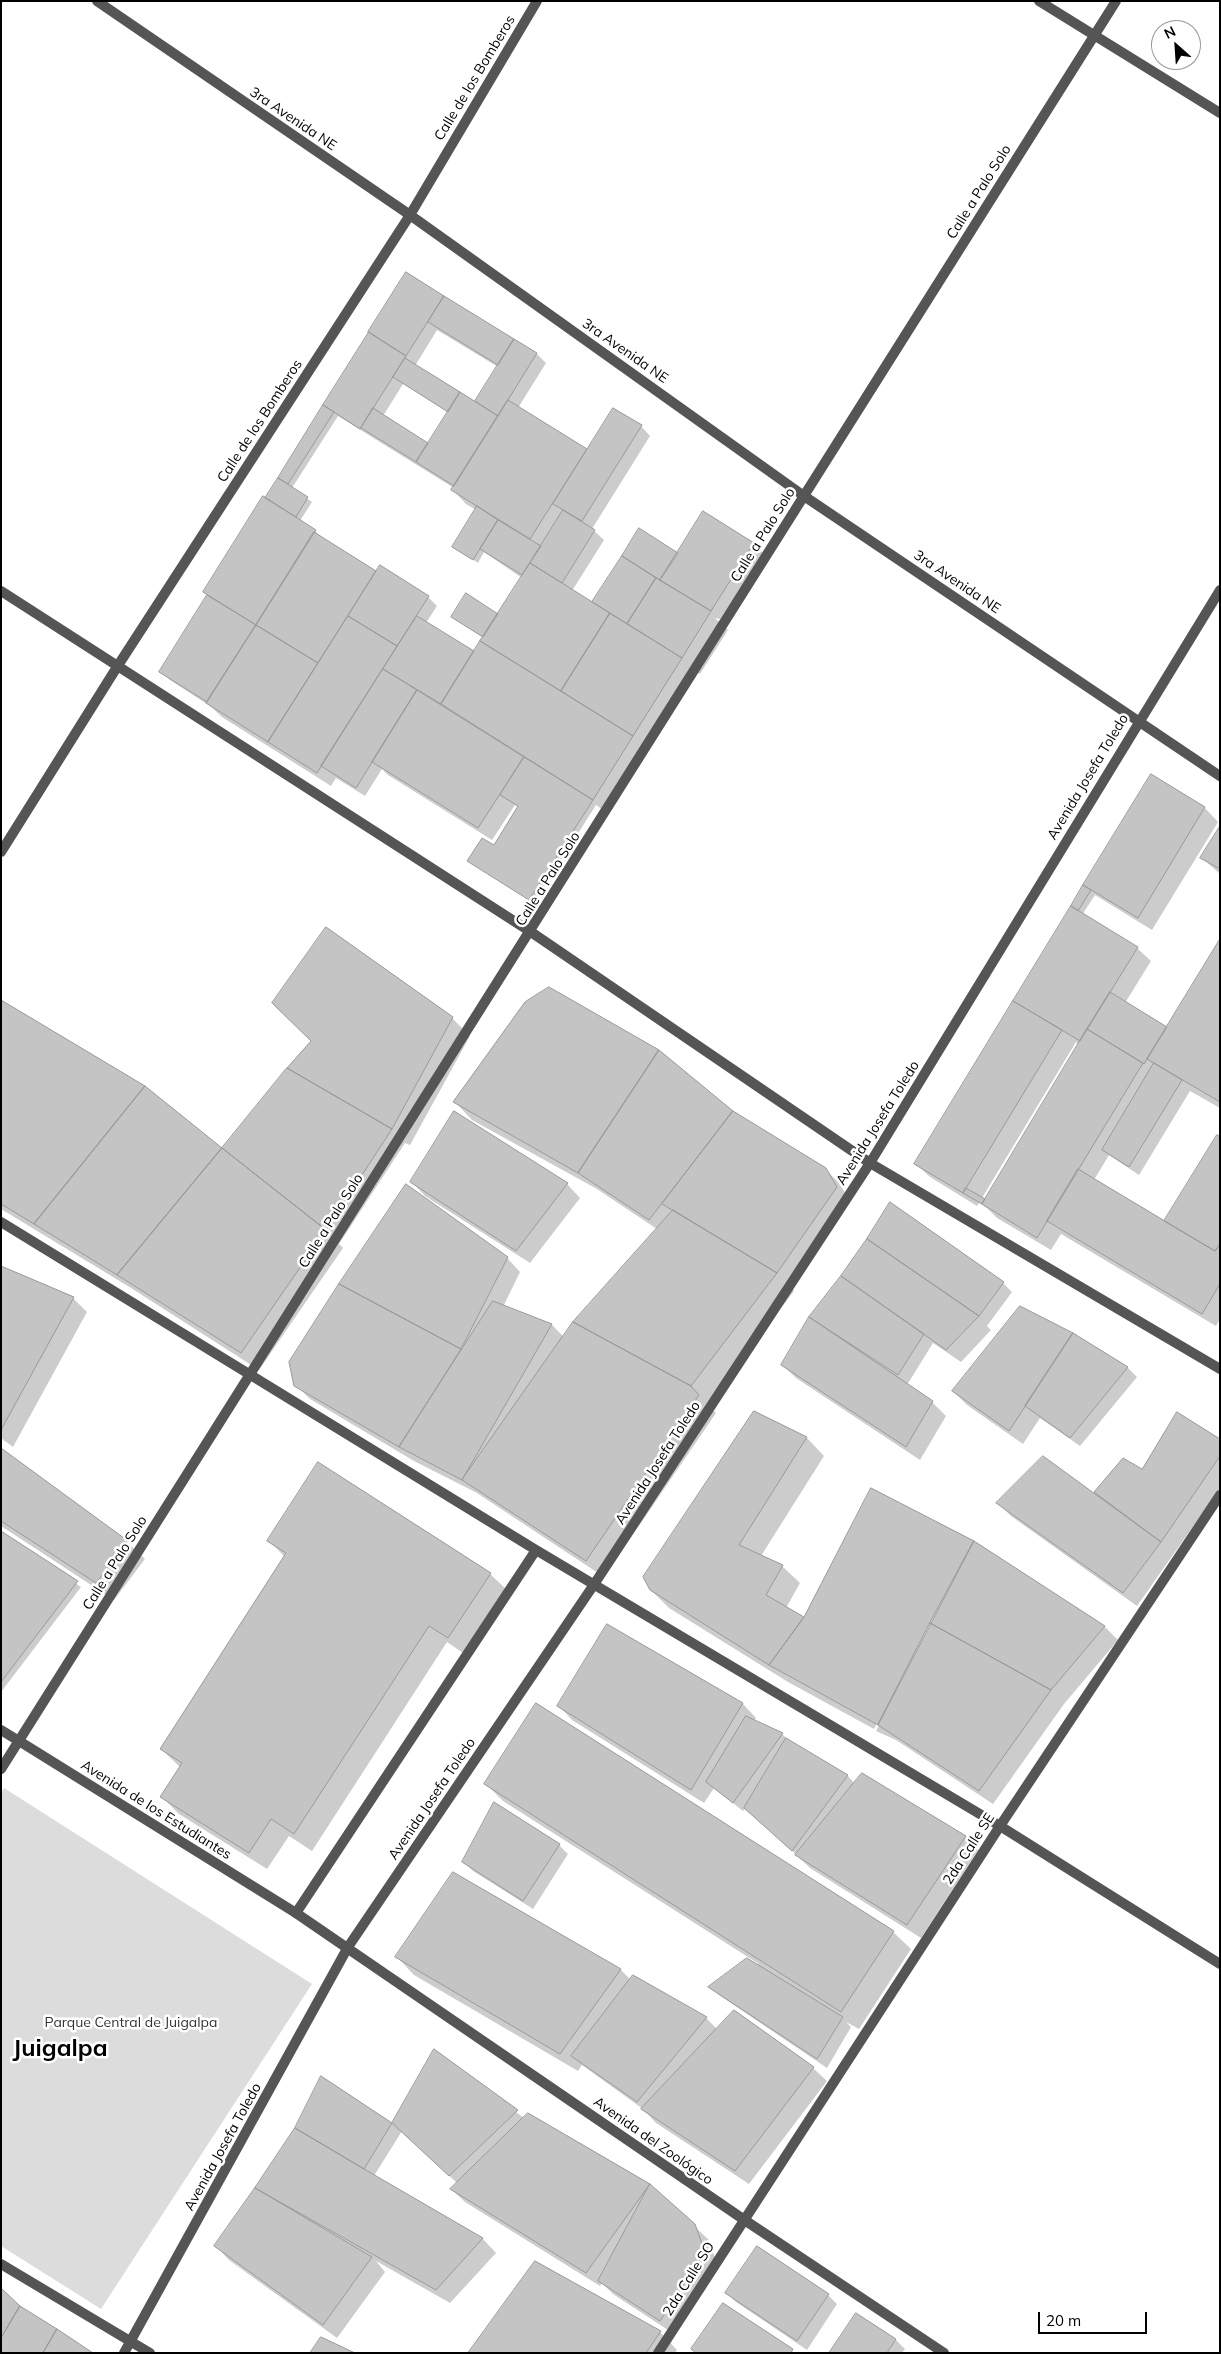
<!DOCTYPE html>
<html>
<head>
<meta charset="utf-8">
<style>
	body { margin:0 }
	#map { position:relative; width:1221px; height:2354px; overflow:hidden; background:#fff; font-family:Mulish,sans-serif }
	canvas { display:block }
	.frame { position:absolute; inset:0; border:2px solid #000; pointer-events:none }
	.north { position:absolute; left:1151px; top:20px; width:50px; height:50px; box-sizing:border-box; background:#fff; border:1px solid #999; border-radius:50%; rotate:334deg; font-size:14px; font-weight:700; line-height:20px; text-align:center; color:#000 }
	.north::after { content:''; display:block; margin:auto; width:18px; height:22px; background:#000; clip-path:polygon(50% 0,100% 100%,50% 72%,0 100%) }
	.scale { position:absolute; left:1038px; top:2312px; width:109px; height:22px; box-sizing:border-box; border:2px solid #000; border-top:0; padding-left:6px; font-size:15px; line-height:18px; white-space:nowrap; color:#000; -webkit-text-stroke:4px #fff; paint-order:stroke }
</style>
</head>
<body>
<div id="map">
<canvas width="1221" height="2354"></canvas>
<div class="frame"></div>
<div class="north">N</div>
<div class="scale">20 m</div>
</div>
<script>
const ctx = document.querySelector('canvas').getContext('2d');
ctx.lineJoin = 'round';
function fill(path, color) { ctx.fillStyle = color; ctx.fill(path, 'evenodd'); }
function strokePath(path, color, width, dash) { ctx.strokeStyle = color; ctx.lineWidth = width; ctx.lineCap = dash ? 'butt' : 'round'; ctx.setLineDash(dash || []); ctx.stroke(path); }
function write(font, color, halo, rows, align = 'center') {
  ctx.font = font + ' Mulish,sans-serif'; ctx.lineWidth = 5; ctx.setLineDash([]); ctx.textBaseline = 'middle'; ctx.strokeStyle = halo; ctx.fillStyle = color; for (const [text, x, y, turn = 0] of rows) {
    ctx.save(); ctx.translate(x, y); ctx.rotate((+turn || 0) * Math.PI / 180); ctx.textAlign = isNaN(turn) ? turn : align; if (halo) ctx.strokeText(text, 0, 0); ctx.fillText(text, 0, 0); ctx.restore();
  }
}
fill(new Path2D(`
	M 4,1788 L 312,1984 L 101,2309 L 1,2246 L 1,1793 Z`), '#dcdcdc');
fill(new Path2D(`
	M 407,274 L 537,354 L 546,363 L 518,408 L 587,451 L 641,426 L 650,436 L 592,529 L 604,540 L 572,591 L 593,604 L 640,530 L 678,554 L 754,544 L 763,553 L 720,619 L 715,618 L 728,630 L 700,674 L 695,671 L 606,812 L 596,805 L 534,903 L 469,861 L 495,847 L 519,807 L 515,805 L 492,840 L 388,775 L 382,769 L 365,796 L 336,778 L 331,786 L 222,717 L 210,706 L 170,680 L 161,671 L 208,595 L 204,591 L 265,499 ZM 437,330 L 498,367 L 475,403 L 415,366 ZM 403,384 L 449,412 L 429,444 L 383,416 ZM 338,416 L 454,488 L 453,490 L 466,504 L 476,510 L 454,547 L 478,563 L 484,552 L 522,578 L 497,614 L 452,617 L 484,638 L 474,654 L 426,623 L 437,606 L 428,597 L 376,573 L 326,542 L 315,531 L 300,521 L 312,502 L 292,488 Z
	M 1151,776 L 1205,808 L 1218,822 L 1152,930 L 1095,895 L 1082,915 L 1137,948 L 1151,961 L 1125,1003 L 1167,1028 L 1220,942 L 1220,1108 L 1190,1091 L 1139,1175 L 1109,1155 L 1094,1180 L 1165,1223 L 1220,1132 L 1220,1319 L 1216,1326 L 1061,1234 L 1051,1250 L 997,1218 L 987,1208 L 979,1203 L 977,1206 L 930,1177 L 916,1164 ZM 1076,1042 L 1079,1045 L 985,1201 L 982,1198 Z
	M 1220,828 L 1220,874 L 1202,858 Z
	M 326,929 L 452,1018 L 470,1036 L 410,1145 L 405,1143 L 339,1244 L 343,1248 L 259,1370 L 131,1288 L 1,1209 L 1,1001 L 223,1150 L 313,1041 Z
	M 658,1051 L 732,1112 L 825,1169 L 839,1183 L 850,1201 L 790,1287 L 794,1291 L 708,1404 L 716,1413 L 604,1577 L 477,1493 L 414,1461 L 310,1399 L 296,1385 L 507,1258 L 520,1272 L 503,1307 L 552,1325 L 564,1337 L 657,1229 L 597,1189 L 472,1120 L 455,1102 Z
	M 412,1182 L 567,1184 L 580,1198 L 530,1263 L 425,1196 Z
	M 1,1268 L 73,1298 L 87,1312 L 13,1447 L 1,1438 Z
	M 1003,1283 L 1012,1292 L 987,1326 L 991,1330 L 961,1362 L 933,1343 L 907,1385 L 932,1402 L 946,1416 L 920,1460 L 796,1378 L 783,1365 L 810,1318 Z
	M 1073,1334 L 1128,1368 L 1137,1377 L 1080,1446 L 1040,1418 L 1023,1444 L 967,1405 L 953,1391 Z
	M 754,1413 L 807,1438 L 824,1456 L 761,1556 L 782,1566 L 800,1583 L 786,1608 L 805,1618 L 973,1542 L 1105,1627 L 1118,1640 L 1064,1704 L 993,1804 L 896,1740 L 876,1731 L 972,1546 L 969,1546 L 874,1729 L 788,1682 L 669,1608 L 651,1590 Z
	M 1220,1441 L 1220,1488 L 1137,1606 L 1011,1516 L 998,1503 L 1095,1494 L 1123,1459 L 1142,1471 Z
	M 1,1449 L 127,1542 L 145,1559 L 114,1600 L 1,1526 Z
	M 1,1532 L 81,1587 L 1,1692 Z
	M 269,1541 L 490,1574 L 508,1591 L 466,1655 L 447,1642 L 312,1851 L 289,1836 L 267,1869 L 179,1814 L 162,1797 L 180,1767 L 161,1749 L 285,1557 Z
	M 607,1626 L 743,1704 L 756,1718 L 754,1721 L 782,1734 L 792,1743 L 848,1776 L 855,1784 L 965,1837 L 978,1850 L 921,1938 L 810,1868 L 746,1807 L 743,1811 L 714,1788 L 704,1803 L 572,1720 L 559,1706 Z
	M 485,1783 L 893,1932 L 911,1949 L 859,2029 L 846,2022 L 851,2027 L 827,2068 L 719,1995 L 710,1987 L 759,1964 L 503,1801 Z
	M 559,1845 L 568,1854 L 533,1909 L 473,1871 L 464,1862 Z
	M 453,1874 L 621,1970 L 631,1980 L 633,1977 L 706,2018 L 717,2029 L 813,2068 L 827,2081 L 749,2184 L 656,2123 L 643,2109 L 582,2065 L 578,2071 L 414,1975 L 397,1957 Z
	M 434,2051 L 524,2118 L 528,2114 L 649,2185 L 708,2239 L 718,2266 L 674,2334 L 613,2294 L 602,2283 L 600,2286 L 465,2202 L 451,2189 L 457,2183 L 402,2131 L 374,2176 L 483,2239 L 496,2253 L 450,2303 L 376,2261 L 385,2272 L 337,2338 L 229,2260 L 216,2246 L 295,2129 L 322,2078 L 393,2124 Z
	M 727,2293 L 828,2295 L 837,2304 L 807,2350 L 736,2302 Z
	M 857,2314 L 896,2340 L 905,2349 L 902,2353 L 830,2353 Z
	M 660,2332 L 677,2350 L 675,2353 L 469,2353 Z`), '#0003');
const building = new Path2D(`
	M 406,272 L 444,296 L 406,356 L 368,332 Z
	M 444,296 L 514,339 L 498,365 L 428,322 Z
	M 369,332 L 406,356 L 360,429 L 323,405 Z
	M 514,339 L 537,353 L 498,416 L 475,401 Z
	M 405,358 L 460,392 L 448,412 L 393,377 Z
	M 460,392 L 498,416 L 454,486 L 416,462 Z
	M 508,400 L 587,449 L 530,539 L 451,490 Z
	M 323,405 L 334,412 L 288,484 L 278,478 Z
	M 373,408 L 428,443 L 416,462 L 361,428 Z
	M 613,408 L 642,425 L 582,521 L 553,504 Z
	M 278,478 L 308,497 L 296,517 L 265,498 Z
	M 263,496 L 316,530 L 256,625 L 203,592 Z
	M 477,506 L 498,520 L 473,560 L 452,547 Z
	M 563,510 L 595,530 L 562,583 L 530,563 Z
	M 703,511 L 754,543 L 711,611 L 660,580 Z
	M 498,520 L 541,546 L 522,575 L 480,549 Z
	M 639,528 L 678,553 L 660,580 L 622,556 Z
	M 314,532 L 376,571 L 318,663 L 256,625 Z
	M 622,556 L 656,578 L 627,624 L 592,602 Z
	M 530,563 L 610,613 L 561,691 L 480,641 Z
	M 380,565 L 429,596 L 397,646 L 348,616 Z
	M 656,578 L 711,611 L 682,658 L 627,624 Z
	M 466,593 L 498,614 L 483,637 L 451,617 Z
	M 207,595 L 256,625 L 207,702 L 159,672 Z
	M 610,613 L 682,658 L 633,736 L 561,691 Z
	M 348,616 L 397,646 L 317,773 L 268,742 Z
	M 417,616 L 474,651 L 441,704 L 383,669 Z
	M 256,625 L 318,663 L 268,742 L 206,703 Z
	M 480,641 L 633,736 L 593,800 L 441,704 Z
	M 383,669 L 417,690 L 356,788 L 321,766 Z
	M 417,690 L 524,757 L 478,828 L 372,762 Z
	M 524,757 L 593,800 L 529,900 L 467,861 L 482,838 L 494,845 L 518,806 L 500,795 Z
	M 1151,774 L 1205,807 L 1138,918 L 1083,885 Z
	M 1220,826 L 1220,869 L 1200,858 Z
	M 1083,885 L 1091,890 L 1078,911 L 1071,906 Z
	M 1071,906 L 1138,947 L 1080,1041 L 1013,1001 Z
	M 326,927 L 453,1017 L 392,1129 L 287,1068 L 311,1041 L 272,1003 Z
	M 1220,939 L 1220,1102 L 1147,1059 Z
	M 549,987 L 659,1050 L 578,1173 L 453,1102 L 525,1002 Z
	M 1110,992 L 1167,1027 L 1144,1064 L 1087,1029 Z
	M 1,1000 L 145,1086 L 34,1224 L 1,1204 Z
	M 1013,1001 L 1062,1030 L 963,1193 L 914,1164 Z
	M 1087,1029 L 1143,1063 L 1037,1238 L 982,1204 Z
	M 659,1050 L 733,1111 L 649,1220 L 578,1173 Z
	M 1154,1063 L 1182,1080 L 1129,1167 L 1102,1150 Z
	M 287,1068 L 392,1129 L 326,1230 L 222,1148 Z
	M 145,1086 L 222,1148 L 117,1275 L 34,1224 Z
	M 454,1111 L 568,1183 L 516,1251 L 410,1182 Z
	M 733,1111 L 826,1168 L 837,1187 L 777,1273 L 662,1204 Z
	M 1217,1135 L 1220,1137 L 1220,1244 L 1215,1251 L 1164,1221 Z
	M 222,1148 L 326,1230 L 241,1353 L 117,1275 Z
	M 1078,1169 L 1215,1251 L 1220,1244 L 1220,1284 L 1202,1314 L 1047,1221 Z
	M 406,1184 L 508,1257 L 461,1349 L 339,1284 Z
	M 966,1188 L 985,1199 L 982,1204 L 963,1193 Z
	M 890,1202 L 1004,1282 L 979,1316 L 867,1239 Z
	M 673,1210 L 777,1273 L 691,1386 L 573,1322 Z
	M 867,1239 L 979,1316 L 946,1350 L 841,1276 Z
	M 1,1266 L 74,1297 L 1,1430 Z
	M 841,1276 L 924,1334 L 898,1375 L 809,1317 Z
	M 339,1284 L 461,1349 L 399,1447 L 294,1386 L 289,1362 Z
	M 493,1301 L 552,1324 L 462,1480 L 399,1447 Z
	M 1020,1306 L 1073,1333 L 1009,1431 L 952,1391 Z
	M 809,1317 L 933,1401 L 906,1447 L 781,1365 Z
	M 573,1322 L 691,1386 L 699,1395 L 586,1561 L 462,1480 Z
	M 1073,1333 L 1128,1367 L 1070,1438 L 1025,1406 Z
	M 754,1411 L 807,1437 L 739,1545 L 783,1565 L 766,1595 L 804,1617 L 769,1665 L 650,1590 L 643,1577 Z
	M 1177,1412 L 1220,1439 L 1220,1456 L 1161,1542 L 1094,1492 L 1123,1458 L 1142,1469 Z
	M 1,1448 L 128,1541 L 96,1583 L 1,1521 Z
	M 1043,1456 L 1161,1542 L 1123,1593 L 996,1503 Z
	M 318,1462 L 491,1573 L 448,1638 L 429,1626 L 294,1834 L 271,1819 L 249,1853 L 160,1797 L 182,1763 L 160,1749 L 286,1553 L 267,1541 Z
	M 871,1488 L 974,1541 L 878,1725 L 769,1665 L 804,1617 Z
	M 1,1531 L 78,1581 L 1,1682 Z
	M 974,1541 L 1105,1626 L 1051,1690 L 930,1623 Z
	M 930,1623 L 1051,1690 L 979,1791 L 878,1725 Z
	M 607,1624 L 743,1703 L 691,1790 L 557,1706 Z
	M 536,1703 L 894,1931 L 841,2012 L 484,1784 Z
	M 746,1716 L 783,1733 L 733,1803 L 706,1782 Z
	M 786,1738 L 848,1775 L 792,1851 L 744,1808 Z
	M 862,1773 L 966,1836 L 907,1925 L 795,1855 Z
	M 494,1802 L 560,1844 L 523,1901 L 462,1862 Z
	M 453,1872 L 621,1969 L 560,2054 L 395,1957 Z
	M 747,1958 L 843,2017 L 817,2059 L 708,1987 Z
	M 633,1975 L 707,2017 L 637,2102 L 571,2056 Z
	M 734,2010 L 814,2067 L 735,2171 L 641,2109 Z
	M 434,2049 L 518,2110 L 449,2176 L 392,2123 Z
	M 321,2076 L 392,2123 L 364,2169 L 295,2128 Z
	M 528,2113 L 650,2184 L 586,2273 L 450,2189 Z
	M 295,2128 L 364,2169 L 483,2238 L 436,2290 L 255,2188 Z
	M 650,2184 L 695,2224 L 705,2252 L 660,2321 L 598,2281 Z
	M 255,2188 L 372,2257 L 323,2325 L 214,2246 Z
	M 757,2246 L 829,2294 L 797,2341 L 725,2293 Z
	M 535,2261 L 661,2331 L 646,2353 L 468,2353 Z
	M 1,2288 L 20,2306 L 1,2338 Z
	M 723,2303 L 793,2349 L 791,2353 L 696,2353 L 691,2349 Z
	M 20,2306 L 57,2329 L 43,2353 L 1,2353 L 1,2338 Z
	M 856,2313 L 896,2339 L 887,2353 L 829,2353 Z
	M 57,2329 L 93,2353 L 43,2353 Z
	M 321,2337 L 355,2353 L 310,2353 Z`);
fill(building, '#c4c4c4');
strokePath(building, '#999', 1);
strokePath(new Path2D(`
	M 19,1741 L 296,1913`), '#555', 10);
strokePath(new Path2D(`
	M 97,1 L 410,215 L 804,496 L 1220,776
	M 1039,1 L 1220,113
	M 1,591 L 531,932 L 870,1163 L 1220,1369
	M 1,852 L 117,667 L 410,215 L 537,1
	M 1,1222 L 536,1550 L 1000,1826 L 1220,1964
	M 536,1550 L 296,1913 L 743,2219 L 944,2353
	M 1,1730 L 19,1741
	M 1,1769 L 1116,1
	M 1,2264 L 150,2353
	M 124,2353 L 348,1947 L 595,1583 L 870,1163 L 1220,590
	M 658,2353 L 1000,1826 L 1220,1495`), '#555', 10);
write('14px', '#000', '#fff', [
	["Calle de los Bomberos",475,78,-59],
	["3ra Avenida NE",293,119,34],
	["Calle a Palo Solo",979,192,-58],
	["3ra Avenida NE",625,351,35],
	["Calle de los Bomberos",260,421,-57],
	["Calle a Palo Solo",763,535,-58],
	["3ra Avenida NE",957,582,34],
	["Avenida Josefa Toledo",1088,777,-59],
	["Calle a Palo Solo",548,879,-58],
	["Avenida Josefa Toledo",878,1123,-58],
	["Calle a Palo Solo",331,1221,-58],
	["Avenida Josefa Toledo",658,1463,-57],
	["Calle a Palo Solo",115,1563,-58],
	["Avenida Josefa Toledo",432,1799,-56],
	["Avenida de los Estudiantes",156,1810,32],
	["2da Calle SE",969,1849,-57],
	["Avenida del Zoológico",653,2141,35],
	["Avenida Josefa Toledo",223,2147,-61],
	["2da Calle SO",689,2279,-58]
]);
write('14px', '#333', '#fff', [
	["Parque Central de Juigalpa",131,2023]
]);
write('bold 24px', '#000', '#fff', [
	["Juigalpa",60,2049]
]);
</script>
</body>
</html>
